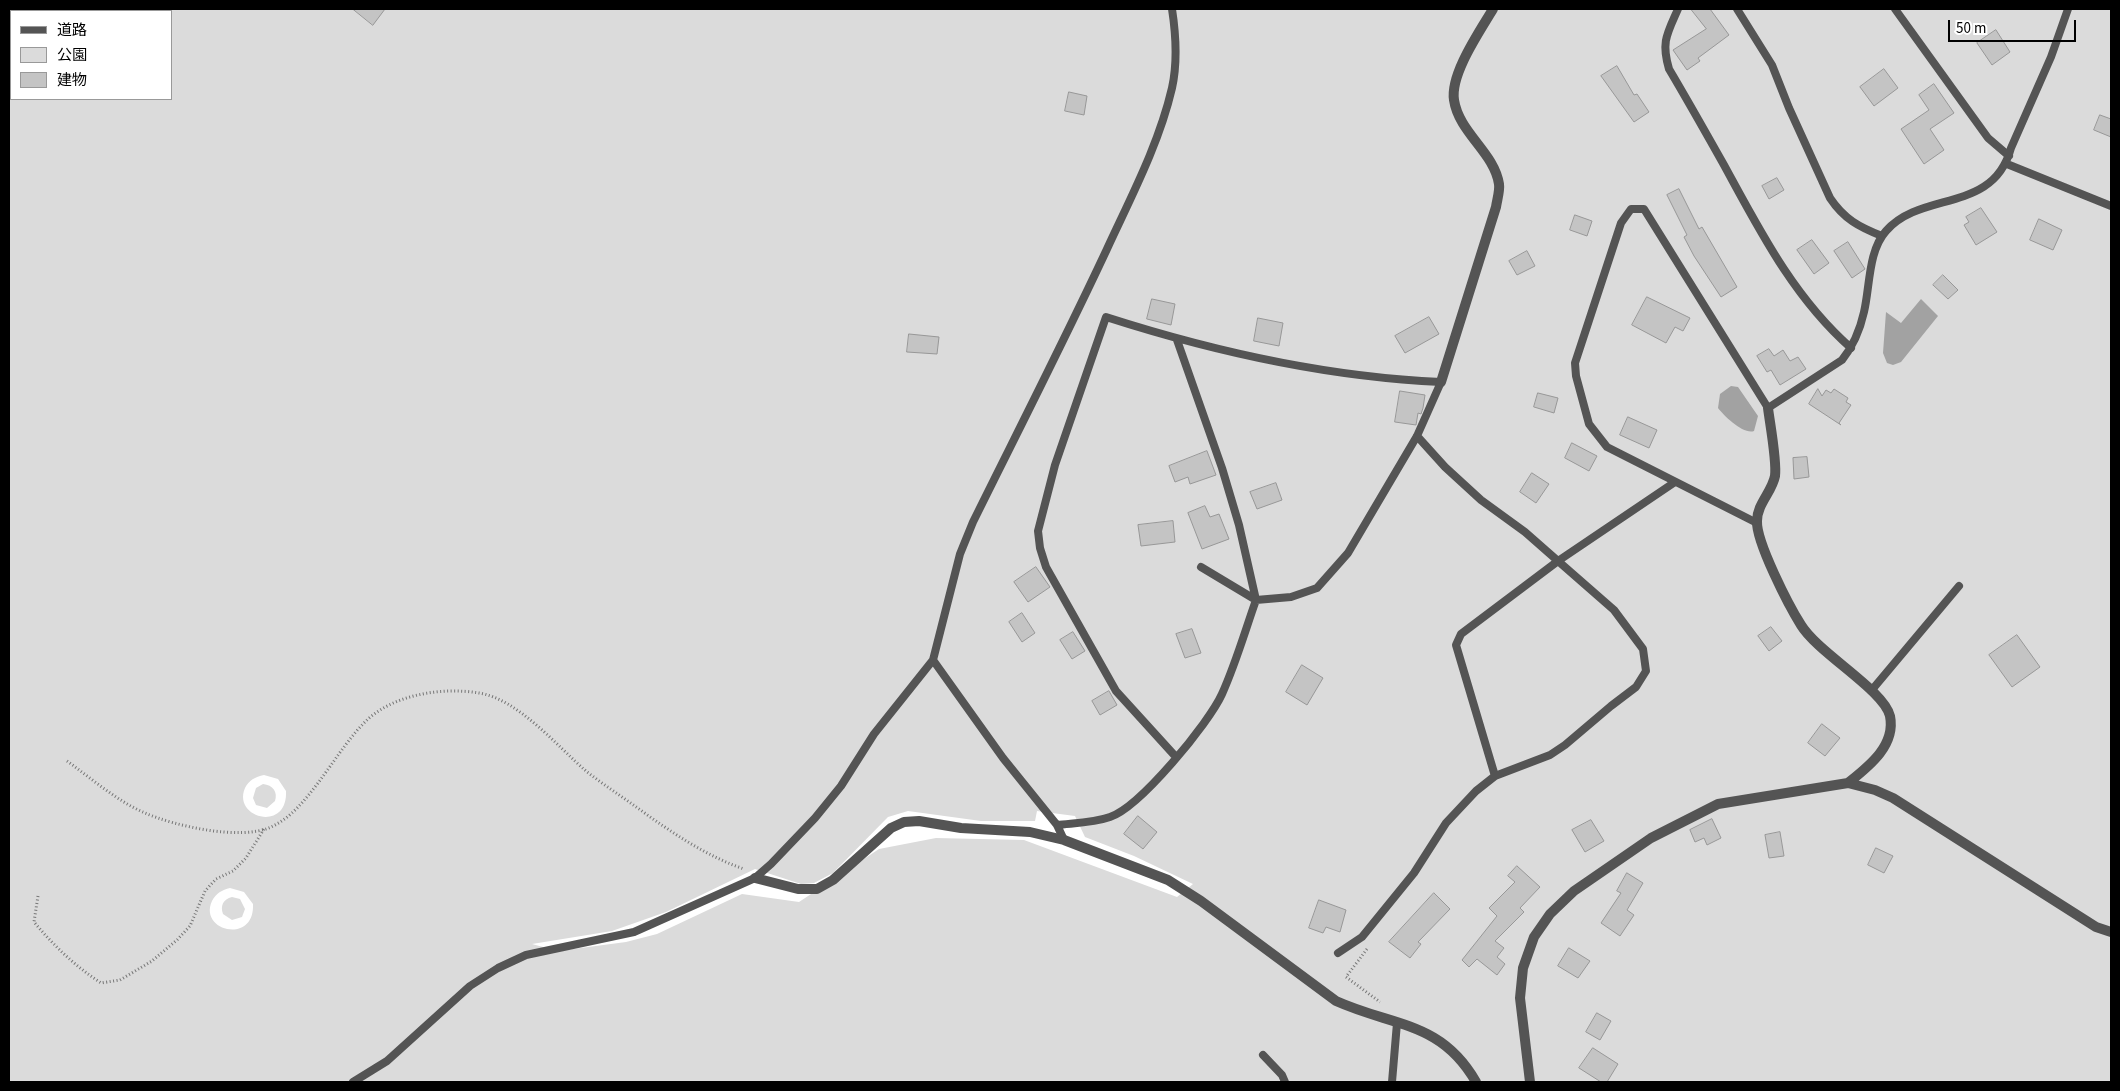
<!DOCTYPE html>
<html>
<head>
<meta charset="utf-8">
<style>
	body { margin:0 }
	#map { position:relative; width:2120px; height:1091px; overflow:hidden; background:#fff; font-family:"Source Sans 3","Noto Sans JP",sans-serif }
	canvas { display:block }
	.frame { position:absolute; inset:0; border:10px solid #000; pointer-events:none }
	.legend { position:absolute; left:10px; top:10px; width:162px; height:90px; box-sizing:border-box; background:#fff; border:1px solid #999; margin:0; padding:6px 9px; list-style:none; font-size:15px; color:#000 }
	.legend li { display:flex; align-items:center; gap:10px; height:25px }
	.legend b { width:25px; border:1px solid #999 }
	.scale { position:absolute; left:1948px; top:20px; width:128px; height:22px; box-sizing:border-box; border:2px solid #000; border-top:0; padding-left:6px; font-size:15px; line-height:18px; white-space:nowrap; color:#000; -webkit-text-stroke:4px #fff; paint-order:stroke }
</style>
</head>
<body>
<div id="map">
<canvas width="2120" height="1091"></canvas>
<div class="frame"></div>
<ul class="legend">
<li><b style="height:6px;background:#545454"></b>道路</li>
<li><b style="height:14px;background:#dbdbdb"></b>公園</li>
<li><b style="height:14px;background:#c4c4c4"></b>建物</li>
</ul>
<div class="scale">50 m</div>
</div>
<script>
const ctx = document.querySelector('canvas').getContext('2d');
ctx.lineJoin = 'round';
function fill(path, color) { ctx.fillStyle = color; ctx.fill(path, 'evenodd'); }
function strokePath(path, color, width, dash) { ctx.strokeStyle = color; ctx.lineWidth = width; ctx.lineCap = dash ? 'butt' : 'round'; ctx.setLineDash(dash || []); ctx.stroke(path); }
fill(new Path2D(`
	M 9,9 L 2111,9 L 2111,1082 L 9,1082 ZM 11,11 L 171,11 L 171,99 L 11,99 ZM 264,775 L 278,779 L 286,791 C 288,833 232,818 245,788 C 249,780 255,777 264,775 ZM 908,811 L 981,821 L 1035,821 L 1037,811 L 1075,816 L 1085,837 L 1134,856 L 1193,884 L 1177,897 L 1024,840 L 936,838 L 879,849 L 799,902 L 742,894 L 657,934 L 626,942 L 558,951 L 532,944 L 612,931 L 666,912 L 755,869 L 801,884 L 814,883 L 833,873 L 888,817 ZM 230,888 L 244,892 L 253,904 C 255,945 198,931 212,901 C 216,893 222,890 230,888 Z
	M 263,784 C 273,785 278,792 275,801 L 267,808 L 256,805 L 253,798 L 256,788 Z
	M 232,897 L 240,899 L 245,909 L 242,917 L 232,920 L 223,914 C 220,906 223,899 232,897 Z`), '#dbdbdb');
fill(new Path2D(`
	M 1921,299 L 1938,316 L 1901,362 L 1893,365 L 1887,363 L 1883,353 L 1886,312 L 1901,323 Z
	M 1731,386 L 1738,387 L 1758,416 L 1754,431 C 1744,435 1724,416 1718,408 L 1720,394 Z`), '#a2a2a2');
const building = new Path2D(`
	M 353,9 L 385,9 L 373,25 Z
	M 1691,9 L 1710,9 L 1729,35 L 1698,58 L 1700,61 L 1687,70 L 1673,50 L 1706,29 Z
	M 1996,30 L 2010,52 L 1992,65 L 1977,43 Z
	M 1617,66 L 1634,95 L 1637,94 L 1649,112 L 1634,122 L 1601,76 Z
	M 1884,69 L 1898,88 L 1874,106 L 1860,87 Z
	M 1934,84 L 1954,113 L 1930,129 L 1944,150 L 1924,164 L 1901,129 L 1929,110 L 1919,95 Z
	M 1069,92 L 1087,96 L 1084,115 L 1065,111 Z
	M 2100,115 L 2111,119 L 2111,137 L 2094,130 Z
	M 1777,178 L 1784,190 L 1769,199 L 1762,186 Z
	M 1679,189 L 1699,229 L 1702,227 L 1737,287 L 1721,297 L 1694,256 L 1684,237 L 1687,235 L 1667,195 Z
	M 1981,208 L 1997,232 L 1976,245 L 1964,225 L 1969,222 L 1966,217 Z
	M 1575,215 L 1592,221 L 1587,236 L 1570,230 Z
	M 2039,219 L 2062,230 L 2053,250 L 2030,240 Z
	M 1812,240 L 1829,263 L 1814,274 L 1797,250 Z
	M 1848,242 L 1865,269 L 1852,278 L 1834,251 Z
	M 1527,251 L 1535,266 L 1517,275 L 1509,261 Z
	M 1943,275 L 1958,290 L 1948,299 L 1933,285 Z
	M 1647,297 L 1690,318 L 1683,331 L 1675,327 L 1666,343 L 1632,325 Z
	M 1152,299 L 1175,304 L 1171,325 L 1147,319 Z
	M 1429,317 L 1439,334 L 1405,353 L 1395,336 Z
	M 1258,318 L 1283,323 L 1279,346 L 1254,341 Z
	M 909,334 L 939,337 L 937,354 L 907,352 Z
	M 1769,349 L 1774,356 L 1783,350 L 1790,361 L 1798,357 L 1806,369 L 1780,385 L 1771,370 L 1767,372 L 1757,356 Z
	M 1818,389 L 1822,396 L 1826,390 L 1831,393 L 1834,389 L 1848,398 L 1846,402 L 1851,405 L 1839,423 L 1841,425 L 1809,404 Z
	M 1400,391 L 1425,395 L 1423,408 L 1421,414 L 1418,413 L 1416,425 L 1395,422 Z
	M 1538,393 L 1558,398 L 1554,413 L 1534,407 Z
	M 1628,417 L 1657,430 L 1649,448 L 1620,435 Z
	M 1572,443 L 1597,456 L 1589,471 L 1565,458 Z
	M 1207,451 L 1216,475 L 1190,484 L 1188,477 L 1175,482 L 1169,466 Z
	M 1807,457 L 1809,477 L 1794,479 L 1793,458 Z
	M 1532,473 L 1549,484 L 1536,503 L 1520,492 Z
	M 1276,483 L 1282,500 L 1257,509 L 1250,492 Z
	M 1205,506 L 1210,517 L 1219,514 L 1229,539 L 1202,549 L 1188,513 Z
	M 1173,521 L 1175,542 L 1141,546 L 1138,525 Z
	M 1036,567 L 1050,587 L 1028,602 L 1014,582 Z
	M 1022,613 L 1035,633 L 1022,642 L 1009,622 Z
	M 1771,627 L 1782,641 L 1769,651 L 1758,636 Z
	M 1192,629 L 1201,653 L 1185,658 L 1176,634 Z
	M 1073,632 L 1085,651 L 1072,659 L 1060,640 Z
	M 2017,635 L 2040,667 L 2012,687 L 1989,655 Z
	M 1302,665 L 1323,678 L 1307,705 L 1286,692 Z
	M 1109,691 L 1117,705 L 1100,715 L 1092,701 Z
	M 1822,724 L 1840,738 L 1825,756 L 1808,743 Z
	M 1138,816 L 1157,832 L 1143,849 L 1124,834 Z
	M 1712,819 L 1721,838 L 1707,845 L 1704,838 L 1695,842 L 1690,830 Z
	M 1591,820 L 1604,841 L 1585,852 L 1572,830 Z
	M 1780,832 L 1784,856 L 1769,858 L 1765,835 Z
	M 1876,848 L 1893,856 L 1884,873 L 1868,865 Z
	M 1517,866 L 1540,887 L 1520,908 L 1524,912 L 1495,941 L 1504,948 L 1497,957 L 1505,964 L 1497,975 L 1477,959 L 1469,967 L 1462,960 L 1497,916 L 1489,908 L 1515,882 L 1508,876 Z
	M 1627,873 L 1643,883 L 1627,910 L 1634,915 L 1620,936 L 1601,923 L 1621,893 L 1617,891 Z
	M 1434,893 L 1450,909 L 1418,942 L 1421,944 L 1410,958 L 1389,942 Z
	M 1319,900 L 1346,910 L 1340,932 L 1326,927 L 1323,933 L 1309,928 Z
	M 1569,948 L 1590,961 L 1578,978 L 1558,966 Z
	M 1597,1013 L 1611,1021 L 1600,1040 L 1586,1032 Z
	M 1593,1048 L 1618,1064 L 1607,1082 L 1601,1082 L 1579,1068 Z`);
fill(building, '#c4c4c4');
strokePath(building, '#989898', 1);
strokePath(new Path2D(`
	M 67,761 C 92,779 117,801 145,813 C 175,826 240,841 271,827 C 291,818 305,800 318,783 C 334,762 349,737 368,719 C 396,694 443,687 479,693 C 518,699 557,746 586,771 C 601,783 617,793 632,804 C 667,829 703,855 744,869
	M 38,896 L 34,922 C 54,946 75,966 101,983 L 120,980 L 152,961 L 177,940 L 190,926 L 205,891 L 216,879 L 233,871 L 246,858 L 264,829
	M 1367,949 L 1346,977 L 1380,1002`), '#767676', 3, [1, 2.5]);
strokePath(new Path2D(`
	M 1678,9 C 1667,34 1661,42 1669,69 C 1688,101 1706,133 1724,165 C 1760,231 1794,298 1851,348
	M 1737,9 L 1772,65 L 1789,108 L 1830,198 C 1844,219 1859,227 1882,236
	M 1895,9 L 1988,138 L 2009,156
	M 2007,164 L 2111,206
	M 1177,340 L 1222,468 L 1239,525 L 1256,600
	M 1417,436 L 1445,467 L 1481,500 L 1525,532 L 1558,561 L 1675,482
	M 1757,523 L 1607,447 L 1589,424 L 1576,376 L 1575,363 L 1621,223 L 1631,209 L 1644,209 L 1768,408 L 1842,360 C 1854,345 1860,330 1864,312 C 1870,287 1868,251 1886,231 C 1922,190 1993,214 2011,148 L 2051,57 L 2068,9
	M 1201,567 L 1256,600
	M 933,660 L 1003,758 L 1057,825 L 1064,840
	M 1871,691 L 1959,586
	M 1057,825 C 1074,823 1093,823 1110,817 C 1140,807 1209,723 1222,694 C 1236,663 1245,631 1256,600 L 1291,597 L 1317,588 L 1348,553 L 1417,436 L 1441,382 C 1327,377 1215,352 1106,317 L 1055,465 L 1038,531 L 1040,548 L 1046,567 L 1116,691 L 1176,757
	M 1338,953 L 1362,937 L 1414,873 L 1446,823 L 1476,791 L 1495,776 L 1550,755 L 1565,745 L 1611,706 L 1636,687 L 1646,671 L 1643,649 L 1614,610 L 1558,561 L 1461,634 L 1456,645 L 1495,776
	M 1263,1055 L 1282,1075 L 1285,1082
	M 353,1082 L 387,1061 L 470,986 L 498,968 L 526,955 L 634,932 L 755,878 L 771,864 L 815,818 L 841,786 L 874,734 L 933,660 L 960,554 L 973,522 C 1018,431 1064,341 1107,249 C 1131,197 1159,144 1172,88 C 1178,61 1176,35 1172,9
	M 1392,1082 L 1397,1023`), '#545454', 8);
strokePath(new Path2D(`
	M 1441,382 L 1496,207 C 1497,200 1500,191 1499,184 C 1494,152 1459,133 1454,100 C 1450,74 1480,31 1493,9
	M 1768,408 C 1770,424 1777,461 1775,476 C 1772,492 1757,504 1757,521 C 1756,542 1789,606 1801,625 C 1818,653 1884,690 1890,716 C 1896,746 1868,767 1848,783
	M 755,878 L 798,889 L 817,889 L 833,880 L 891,828 L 904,822 L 919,821 L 961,828 L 1030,832 L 1064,840 L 1168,880 L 1201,901 L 1336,1001 C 1394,1027 1441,1021 1476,1082
	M 1530,1082 L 1520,998 L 1523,968 L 1534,937 L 1550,914 L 1574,891 L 1651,838 L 1718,804 L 1848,783 L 1875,790 L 1893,798 L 2096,927 L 2111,932`), '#545454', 10);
</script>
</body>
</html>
